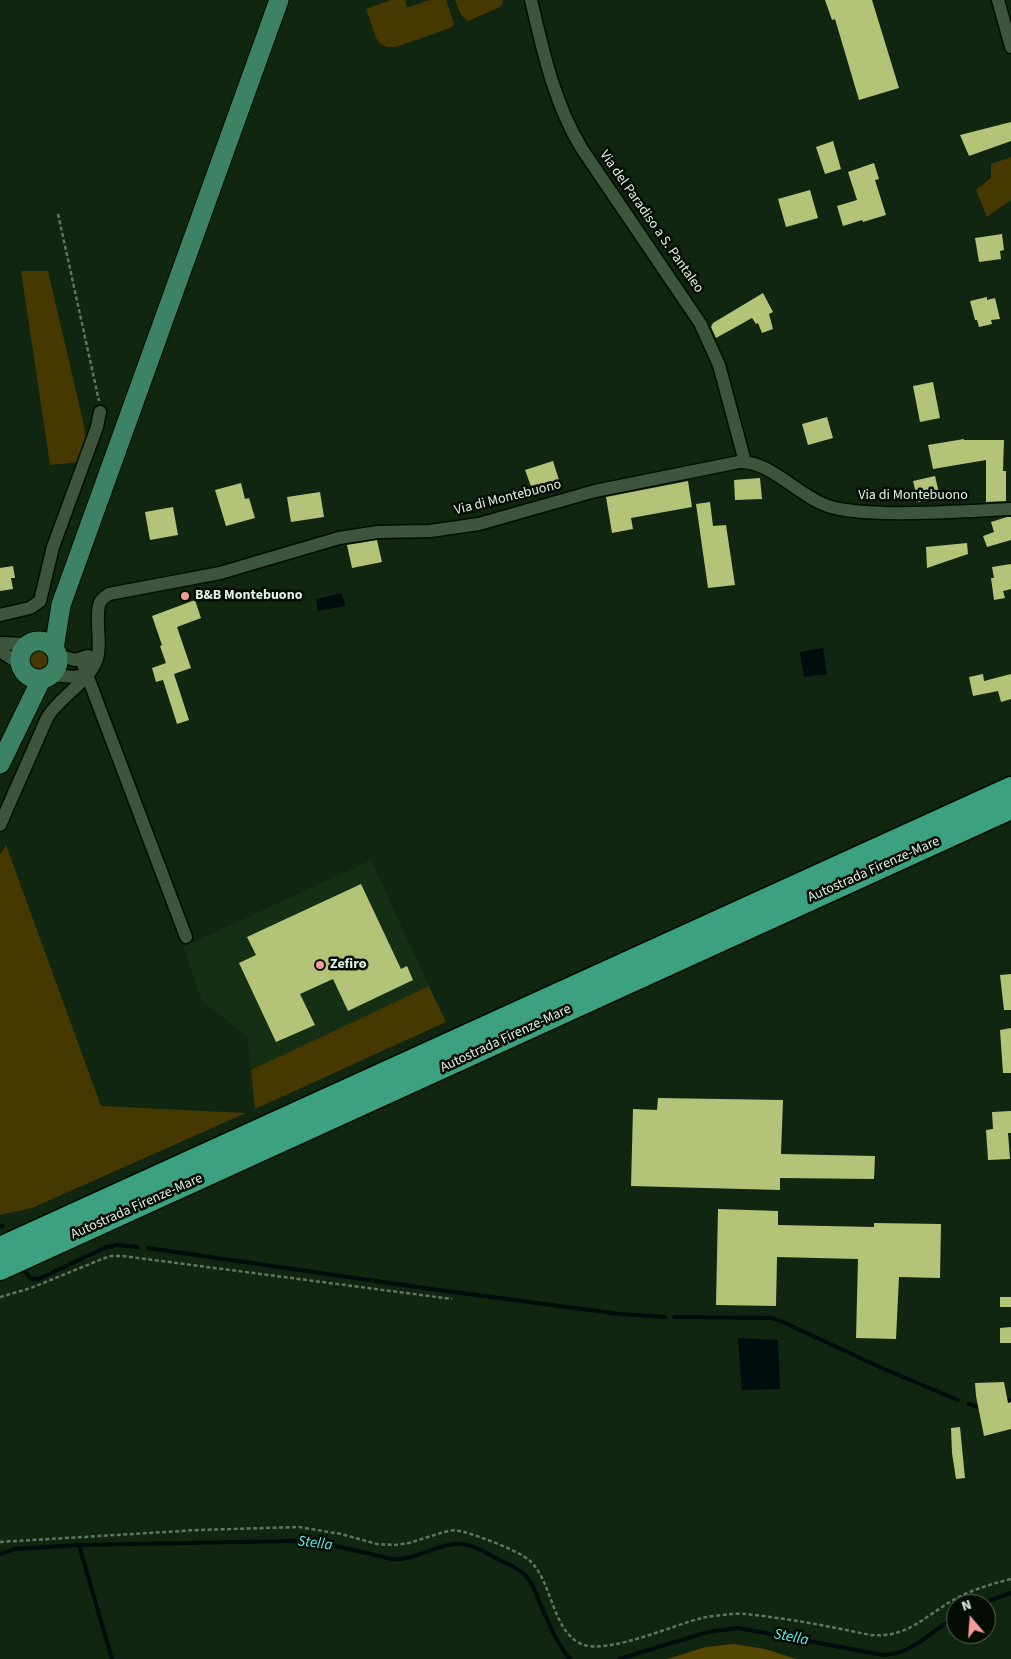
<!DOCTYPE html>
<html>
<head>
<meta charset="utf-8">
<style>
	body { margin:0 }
	#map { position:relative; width:1011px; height:1659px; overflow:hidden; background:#102610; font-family:"Source Sans 3",sans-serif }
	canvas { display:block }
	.north { position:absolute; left:946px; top:1594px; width:50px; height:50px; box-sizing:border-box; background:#040c04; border:1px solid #5d685d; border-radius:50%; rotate:342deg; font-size:14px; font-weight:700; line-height:20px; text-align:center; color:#e3f1e2 }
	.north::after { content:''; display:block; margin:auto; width:18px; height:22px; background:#f59b9b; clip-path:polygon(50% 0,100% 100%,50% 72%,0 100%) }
</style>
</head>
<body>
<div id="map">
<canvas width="1011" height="1659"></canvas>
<div class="north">N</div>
</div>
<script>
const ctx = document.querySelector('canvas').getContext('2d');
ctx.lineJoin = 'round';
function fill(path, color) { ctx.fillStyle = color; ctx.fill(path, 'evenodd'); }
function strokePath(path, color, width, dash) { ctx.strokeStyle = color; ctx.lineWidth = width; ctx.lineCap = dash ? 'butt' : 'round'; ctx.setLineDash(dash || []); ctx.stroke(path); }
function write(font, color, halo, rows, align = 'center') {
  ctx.font = font + ' "Source Sans 3",sans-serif'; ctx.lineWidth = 5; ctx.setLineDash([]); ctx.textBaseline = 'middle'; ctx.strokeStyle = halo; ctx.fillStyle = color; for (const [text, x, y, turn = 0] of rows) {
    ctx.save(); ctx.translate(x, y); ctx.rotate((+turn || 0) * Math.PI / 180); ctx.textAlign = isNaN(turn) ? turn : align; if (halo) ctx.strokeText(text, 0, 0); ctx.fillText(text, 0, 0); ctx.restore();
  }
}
fill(new Path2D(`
	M 371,860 L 429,986 L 251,1070 L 247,1036 L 202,1001 L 183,947 Z`), '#142f14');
fill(new Path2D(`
	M 391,0 L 405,0 L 407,7 L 409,7 L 430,0 L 446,0 L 454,24 L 450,28 L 396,47 L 387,47 L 380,44 L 376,38 L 366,9 Z
	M 455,0 L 503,0 L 502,5 L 498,8 L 468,21 L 461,15 Z
	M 1011,157 L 1011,200 L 987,217 L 976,190 L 991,178 L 991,164 Z
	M 21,271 L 48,271 L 83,421 L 87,444 L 79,462 L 50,465 Z
	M25 660a13 13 0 1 1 26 0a13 13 0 1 1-26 0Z
	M 6,845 L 101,1106 L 246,1113 L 32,1208 L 0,1215 L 0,855 Z
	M 429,986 L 446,1022 L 255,1109 L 251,1070 Z`), '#453800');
fill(new Path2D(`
	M 734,1644 L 765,1649 L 796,1659 L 667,1659 L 706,1647 Z`), '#554601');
fill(new Path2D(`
	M 342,593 L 345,606 L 318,611 L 316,599 Z
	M 823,648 L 827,674 L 804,677 L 800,652 Z
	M 738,1338 L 778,1340 L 780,1389 L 742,1390 Z`), '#010c0c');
strokePath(new Path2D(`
	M 0,1226 L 3,1226
	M 148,1248 L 431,1289 L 620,1314 L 665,1317
	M 26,1273 L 32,1279 L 39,1279 L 104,1248 L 116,1245 L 137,1247
	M 674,1317 L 772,1318 L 785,1323 L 884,1369 L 958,1400
	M 1003,1403 L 1011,1400
	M 969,1404 L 982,1408
	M 79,1545 L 112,1659
	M 0,1554 L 15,1549 L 79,1545 L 294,1541 L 327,1544 L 392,1559 C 416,1561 438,1542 463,1544 C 474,1545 485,1552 494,1557 C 505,1563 520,1568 527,1577 C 533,1584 536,1593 539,1601 C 548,1621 556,1643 570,1659
	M 980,1604 L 1011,1593
	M 619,1659 L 708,1632 L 738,1628 L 883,1655 C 915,1654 929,1631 956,1617`), '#010c0c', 4);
fill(new Path2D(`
	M 825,0 L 872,0 L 899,88 L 859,100 L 835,19 L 832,20 Z
	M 1011,122 L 1011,141 L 969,156 L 960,135 Z
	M 833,141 L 841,169 L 825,174 L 816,147 Z
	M 874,163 L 879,179 L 875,180 L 886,215 L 863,222 L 862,220 L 843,226 L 837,206 L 857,200 L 848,172 Z
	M 810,190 L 818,218 L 786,227 L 778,199 Z
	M 1002,234 L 1004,250 L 1000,251 L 1001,259 L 979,262 L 975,238 Z
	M 763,293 L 773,312 L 769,314 L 773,329 L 762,333 L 758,323 L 756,324 L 752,318 L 716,338 L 711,327 L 713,323 Z
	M 987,297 L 987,300 L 995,298 L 1000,319 L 991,320 L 992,324 L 979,327 L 977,320 L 975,320 L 970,301 Z
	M 933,382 L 940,418 L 920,422 L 913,386 Z
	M 827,417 L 833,438 L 808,445 L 802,424 Z
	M 964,439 L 964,440 L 1004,440 L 1003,471 L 1006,471 L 1006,501 L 986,502 L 986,460 L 933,469 L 928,445 Z
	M 553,461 L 559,480 L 532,489 L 525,470 Z
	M 935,476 L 940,497 L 918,502 L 913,481 Z
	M 760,478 L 762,499 L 735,500 L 734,480 Z
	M 688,481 L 692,507 L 631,518 L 633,529 L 612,533 L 606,497 Z
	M 241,483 L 245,499 L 249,498 L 255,518 L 226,526 L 215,490 Z
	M 320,492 L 324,517 L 291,522 L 287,497 Z
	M 710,502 L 713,526 L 726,525 L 735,585 L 708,588 L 696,504 Z
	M 173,507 L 178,535 L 150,540 L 145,512 Z
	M 1007,517 L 1011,517 L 1011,540 L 987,547 L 983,536 L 994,532 L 991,522 Z
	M 377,540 L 382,562 L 352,568 L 347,545 Z
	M 967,543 L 968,554 L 927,568 L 926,547 Z
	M 1011,564 L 1011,589 L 1003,591 L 1005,598 L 994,600 L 991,578 L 994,578 L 992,567 Z
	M 13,566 L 15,578 L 11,578 L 13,589 L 0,591 L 0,568 Z
	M 195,600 L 201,618 L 177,627 L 191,668 L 174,674 L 189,720 L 177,724 L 163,680 L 156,682 L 152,668 L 166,663 L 160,646 L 162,645 L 152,616 Z
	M 983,674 L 984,681 L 1011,674 L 1011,699 L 1001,702 L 998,691 L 973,696 L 969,677 Z
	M 361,884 L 401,969 L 407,966 L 413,980 L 348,1011 L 333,979 L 300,994 L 315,1025 L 276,1042 L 239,963 L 256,955 L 247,937 Z
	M 1011,974 L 1011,1010 L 1004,1010 L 1000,975 Z
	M 1011,1028 L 1011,1073 L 1003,1073 L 1000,1030 Z
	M 658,1098 L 783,1100 L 781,1154 L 875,1156 L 874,1179 L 780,1178 L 780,1190 L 631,1186 L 633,1109 L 657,1110 Z
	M 1011,1111 L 1011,1133 L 1008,1133 L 1010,1159 L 988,1160 L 986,1130 L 993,1129 L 992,1112 Z
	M 718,1209 L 778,1211 L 778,1225 L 874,1227 L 874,1223 L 941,1224 L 940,1278 L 899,1277 L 896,1339 L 856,1338 L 858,1259 L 777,1257 L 776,1306 L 716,1305 Z
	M 1000,1297 L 1011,1297 L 1011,1307 L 1000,1307 Z
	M 1011,1327 L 1011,1343 L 1000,1343 L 1000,1328 Z
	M 1004,1382 L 1008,1403 L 1011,1402 L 1011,1429 L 984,1436 L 976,1396 L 975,1383 Z
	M 960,1427 L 965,1478 L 956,1479 L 952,1453 L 951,1428 Z`), '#b3c479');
const street = new Path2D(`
	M 531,0 C 543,51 554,103 582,149 L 700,323 L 719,365 L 745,462
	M 998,0 L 1011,47
	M 0,615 L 30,608 L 40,601 L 53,547 L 97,427 L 100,412
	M 0,643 L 28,644
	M 0,651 L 20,664
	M 57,655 L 75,660 L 88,656
	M 81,659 L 186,937
	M 51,675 L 74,677 L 87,675
	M 0,825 L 47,718 C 59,697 89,682 97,659 C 102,641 95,623 99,605 C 100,600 104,597 109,594 L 220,573 L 339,538 L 378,532 L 430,531 L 479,524 L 595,491 L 739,462 C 770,460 800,498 831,507 C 848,512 866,512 884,513 C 926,514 969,511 1011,509`);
const primary = new Path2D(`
	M20 660a19 19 0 1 1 38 0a19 19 0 1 1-38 0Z
	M 54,649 L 61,605 L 279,0
	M 0,764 L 41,680`);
const highway = new Path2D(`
	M 0,1248 L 1011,788
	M 0,1269 L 1011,808`);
strokePath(street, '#000e00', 15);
strokePath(primary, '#000e00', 21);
strokePath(highway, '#000e00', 25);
strokePath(new Path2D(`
	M 58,214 L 99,401
	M 0,1297 L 31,1288 L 102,1259 L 111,1256 L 123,1256 L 452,1299
	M 0,1542 L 198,1530 L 299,1527 L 341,1534 L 377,1544 L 395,1545 L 409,1543 L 444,1532 L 455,1530 L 464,1532 C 481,1537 518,1550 530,1561 C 553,1582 552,1634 584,1645 C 612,1653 673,1625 702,1618 C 711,1616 722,1615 732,1614 C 747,1613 762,1616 777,1618 C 809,1622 840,1629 871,1635 C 907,1638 924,1617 953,1600 C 971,1590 991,1584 1011,1579`), '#617461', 2.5, [4, 2.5]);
strokePath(street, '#3e553d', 12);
strokePath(primary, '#3c8365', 19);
strokePath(highway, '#3ba180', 22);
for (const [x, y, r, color] of [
	[185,596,5,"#f59b9b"],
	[320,965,5,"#f59b9b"]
]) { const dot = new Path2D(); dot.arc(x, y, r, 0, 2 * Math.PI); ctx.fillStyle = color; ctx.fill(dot); strokePath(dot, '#040c04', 2); }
write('14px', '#e3f1e2', '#040c04', [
	["Via del Paradiso a S. Pantaleo",651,222,55],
	["Via di Montebuono",913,496],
	["Via di Montebuono",508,498,-14],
	["Autostrada Firenze-Mare",874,870,-24],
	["Autostrada Firenze-Mare",506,1039,-25],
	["Autostrada Firenze-Mare",137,1207,-24]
]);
write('bold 14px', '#e3f1e2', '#040c04', [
	["B&B Montebuono",195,596],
	["Zefiro",330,965]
], 'left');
write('italic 15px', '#55f5f2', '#040c04', [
	["Stella",315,1544,7],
	["Stella",791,1638,11]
]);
</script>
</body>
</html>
